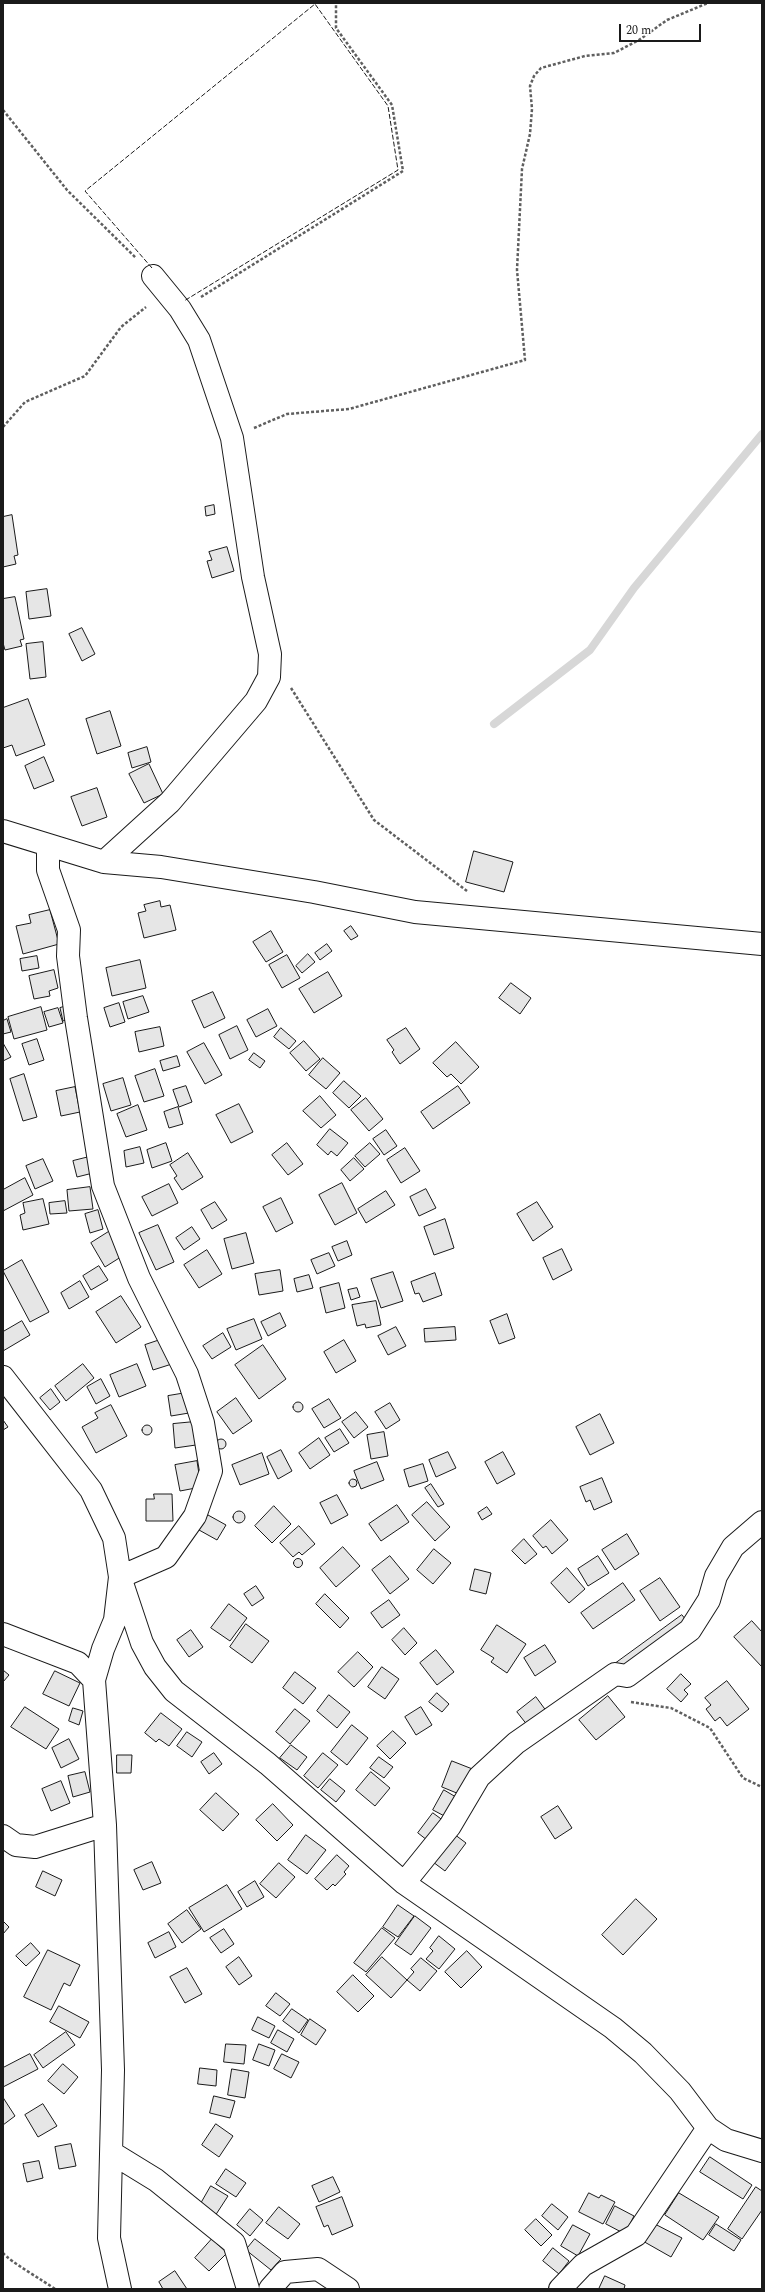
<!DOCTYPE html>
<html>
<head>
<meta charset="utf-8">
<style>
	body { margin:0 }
	#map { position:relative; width:765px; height:2292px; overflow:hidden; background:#fff; font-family:Spectral,serif }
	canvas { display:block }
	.frame { position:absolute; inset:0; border:4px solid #1a1a1a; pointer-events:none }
	.scale { position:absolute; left:619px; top:24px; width:82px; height:18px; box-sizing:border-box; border:2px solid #1a1a1a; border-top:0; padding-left:5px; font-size:12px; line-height:14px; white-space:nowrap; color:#1a1a1a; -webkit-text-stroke:3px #fff; paint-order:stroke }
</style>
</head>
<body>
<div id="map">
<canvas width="765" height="2292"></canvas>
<div class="frame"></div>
<div class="scale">20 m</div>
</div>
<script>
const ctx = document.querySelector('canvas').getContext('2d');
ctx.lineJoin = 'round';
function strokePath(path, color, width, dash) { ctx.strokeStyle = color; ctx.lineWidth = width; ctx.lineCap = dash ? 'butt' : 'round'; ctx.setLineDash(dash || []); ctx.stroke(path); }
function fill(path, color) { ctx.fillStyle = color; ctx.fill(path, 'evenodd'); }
strokePath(new Path2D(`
	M 494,724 L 590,650 L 634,588 L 762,434`), '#d7d7d7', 8);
const building = new Path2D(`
	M 214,505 L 215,514 L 206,516 L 205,507 Z
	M 12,515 L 18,555 L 14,556 L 16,564 L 3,567 L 3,517 Z
	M 227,547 L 234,571 L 212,578 L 207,561 L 212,560 L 209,552 Z
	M 47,589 L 51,616 L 29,619 L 26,592 Z
	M 15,597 L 24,639 L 20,640 L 22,646 L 5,650 L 3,643 L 3,599 Z
	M 82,628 L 95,654 L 82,661 L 69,634 Z
	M 43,642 L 46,677 L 30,679 L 26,644 Z
	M 28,699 L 45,745 L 16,756 L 12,745 L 3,748 L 3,708 Z
	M 110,711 L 121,746 L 97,754 L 86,719 Z
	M 147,747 L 151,762 L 132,768 L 128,753 Z
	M 44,757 L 54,781 L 34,789 L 25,766 Z
	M 149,764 L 163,794 L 144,803 L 129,774 Z
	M 97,788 L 107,817 L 82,826 L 71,797 Z
	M 474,851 L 513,862 L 504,892 L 466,882 Z
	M 160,901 L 161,907 L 170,905 L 176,930 L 144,938 L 138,913 L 146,911 L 144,905 Z
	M 50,910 L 59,944 L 23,954 L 16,926 L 31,923 L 29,915 Z
	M 351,926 L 358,936 L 351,940 L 344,931 Z
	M 271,931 L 283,952 L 266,962 L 253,942 Z
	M 327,944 L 332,951 L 320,960 L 315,953 Z
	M 308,954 L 315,962 L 302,973 L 296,966 Z
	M 287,955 L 300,978 L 282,988 L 269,965 Z
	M 37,956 L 39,968 L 22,971 L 20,959 Z
	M 140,960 L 146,988 L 112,996 L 106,968 Z
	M 54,970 L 58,988 L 49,991 L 50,996 L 34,999 L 29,976 Z
	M 328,972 L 342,996 L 314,1013 L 299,989 Z
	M 511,983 L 531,998 L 520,1014 L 499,998 Z
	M 213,992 L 225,1018 L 204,1028 L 192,1001 Z
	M 143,996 L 149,1012 L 128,1019 L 123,1002 Z
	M 119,1003 L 125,1022 L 110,1027 L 104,1008 Z
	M 70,1005 L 74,1017 L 63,1021 L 60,1008 Z
	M 41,1007 L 47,1030 L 14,1039 L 8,1017 Z
	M 58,1008 L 63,1023 L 49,1027 L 44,1012 Z
	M 268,1009 L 277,1026 L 256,1037 L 247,1020 Z
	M 7,1019 L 11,1032 L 3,1034 L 3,1021 Z
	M 237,1026 L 248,1050 L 230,1059 L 219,1035 Z
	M 160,1027 L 164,1046 L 139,1052 L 135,1032 Z
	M 281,1028 L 296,1041 L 289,1049 L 274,1037 Z
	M 406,1028 L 420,1049 L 400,1064 L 392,1052 L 394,1050 L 387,1040 Z
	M 37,1039 L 44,1060 L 29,1065 L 22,1044 Z
	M 304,1041 L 320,1059 L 306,1071 L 290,1053 Z
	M 456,1042 L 479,1067 L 461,1084 L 451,1074 L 447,1077 L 433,1063 Z
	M 3,1043 L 11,1057 L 3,1061 Z
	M 204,1043 L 222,1075 L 205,1084 L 187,1052 Z
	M 254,1053 L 265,1061 L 260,1068 L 249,1060 Z
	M 177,1056 L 180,1066 L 163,1071 L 160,1061 Z
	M 323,1058 L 340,1073 L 326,1089 L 309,1075 Z
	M 155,1069 L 164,1096 L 144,1102 L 135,1076 Z
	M 24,1074 L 37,1117 L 23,1121 L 10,1079 Z
	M 123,1078 L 131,1105 L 111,1111 L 103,1084 Z
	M 344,1081 L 361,1096 L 349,1108 L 333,1093 Z
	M 186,1086 L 192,1102 L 179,1107 L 173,1090 Z
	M 458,1086 L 470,1103 L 433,1129 L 421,1112 Z
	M 75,1087 L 80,1112 L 61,1116 L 56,1091 Z
	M 320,1096 L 336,1115 L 321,1128 L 303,1111 Z
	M 366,1098 L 383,1119 L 369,1131 L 351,1110 Z
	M 239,1104 L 253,1132 L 231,1143 L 216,1115 Z
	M 138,1105 L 147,1130 L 126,1137 L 117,1114 Z
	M 178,1107 L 183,1124 L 169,1128 L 164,1112 Z
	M 330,1129 L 348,1143 L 337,1156 L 331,1151 L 328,1155 L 317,1145 Z
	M 386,1130 L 397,1146 L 384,1155 L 373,1139 Z
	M 166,1143 L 172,1161 L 152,1168 L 147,1150 Z
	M 287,1143 L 303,1164 L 288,1175 L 272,1155 Z
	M 370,1143 L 380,1154 L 365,1167 L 355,1156 Z
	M 140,1147 L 144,1163 L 126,1167 L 124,1151 Z
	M 405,1148 L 420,1171 L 401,1183 L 387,1160 Z
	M 188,1153 L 203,1177 L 182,1190 L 174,1178 L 177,1176 L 170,1165 Z
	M 89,1157 L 93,1173 L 77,1177 L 73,1161 Z
	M 354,1158 L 364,1169 L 350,1181 L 341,1170 Z
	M 43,1159 L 53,1181 L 35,1189 L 26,1166 Z
	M 25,1178 L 33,1195 L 3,1211 L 3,1190 Z
	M 342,1183 L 357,1213 L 335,1225 L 319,1195 Z
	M 169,1184 L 178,1203 L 152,1216 L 142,1197 Z
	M 90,1187 L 93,1209 L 69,1211 L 67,1190 Z
	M 426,1189 L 436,1208 L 419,1216 L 410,1197 Z
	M 386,1191 L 395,1205 L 366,1223 L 358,1209 Z
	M 281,1198 L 293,1223 L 276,1232 L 263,1207 Z
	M 43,1199 L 49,1224 L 23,1230 L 20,1215 L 25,1213 L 23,1203 Z
	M 65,1201 L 67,1213 L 50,1214 L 49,1203 Z
	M 215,1202 L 227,1220 L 212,1229 L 201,1210 Z
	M 537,1202 L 553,1227 L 533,1241 L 517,1214 Z
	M 98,1210 L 103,1229 L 90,1233 L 85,1214 Z
	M 445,1219 L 454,1248 L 434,1255 L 424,1227 Z
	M 158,1225 L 174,1262 L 156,1270 L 139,1233 Z
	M 192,1227 L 200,1239 L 184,1250 L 176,1238 Z
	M 110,1231 L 124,1255 L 105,1267 L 91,1243 Z
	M 246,1233 L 254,1263 L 232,1269 L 224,1239 Z
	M 347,1241 L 352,1255 L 338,1261 L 332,1247 Z
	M 562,1249 L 572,1270 L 553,1280 L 543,1258 Z
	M 207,1250 L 222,1274 L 199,1288 L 184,1265 Z
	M 329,1253 L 335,1266 L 317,1274 L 311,1260 Z
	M 22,1260 L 49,1312 L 30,1322 L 3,1271 Z
	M 99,1266 L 108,1280 L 91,1290 L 83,1276 Z
	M 280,1270 L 283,1291 L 259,1295 L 255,1274 Z
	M 393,1272 L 403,1301 L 381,1308 L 371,1279 Z
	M 435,1273 L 442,1295 L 423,1302 L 419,1293 L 415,1294 L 411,1282 Z
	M 309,1275 L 313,1288 L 297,1292 L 294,1279 Z
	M 80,1281 L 89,1297 L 69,1309 L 61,1293 Z
	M 339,1283 L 345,1308 L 326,1313 L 320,1288 Z
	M 357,1288 L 360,1297 L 351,1300 L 348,1290 Z
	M 121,1296 L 141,1327 L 116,1343 L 96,1312 Z
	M 376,1301 L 381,1325 L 366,1328 L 365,1324 L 357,1326 L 352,1305 Z
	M 280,1313 L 286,1326 L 268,1336 L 261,1322 Z
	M 507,1314 L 515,1338 L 499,1344 L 490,1321 Z
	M 254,1319 L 262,1339 L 236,1350 L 227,1329 Z
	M 22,1321 L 30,1335 L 3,1351 L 3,1332 Z
	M 396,1327 L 406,1346 L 388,1355 L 378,1336 Z
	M 455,1327 L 456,1340 L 425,1342 L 424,1329 Z
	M 223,1333 L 231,1347 L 212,1359 L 203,1346 Z
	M 166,1338 L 175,1363 L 153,1370 L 145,1345 Z
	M 344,1340 L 356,1361 L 336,1373 L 324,1352 Z
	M 263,1345 L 286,1379 L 259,1399 L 235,1365 Z
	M 83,1364 L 94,1378 L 66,1401 L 55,1386 Z
	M 137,1364 L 146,1386 L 119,1397 L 110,1375 Z
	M 101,1379 L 110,1396 L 96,1404 L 87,1387 Z
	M 51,1389 L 60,1402 L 50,1410 L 40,1398 Z
	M 186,1393 L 189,1413 L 171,1416 L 168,1396 Z
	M 236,1398 L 252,1421 L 233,1434 L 217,1412 Z
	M 329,1399 L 341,1418 L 324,1428 L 312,1409 Z
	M293 1407a5 5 0 1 1 10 0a5 5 0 1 1-10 0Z
	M 390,1403 L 400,1420 L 386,1429 L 375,1412 Z
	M 111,1405 L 127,1436 L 96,1453 L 82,1427 L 98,1418 L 95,1413 Z
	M 356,1412 L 368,1427 L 354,1438 L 342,1422 Z
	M 600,1414 L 614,1443 L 590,1455 L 576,1427 Z
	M 3,1420 L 8,1427 L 3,1430 Z
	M 194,1422 L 196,1445 L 175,1448 L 173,1424 Z
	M142 1430a5 5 0 1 1 10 0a5 5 0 1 1-10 0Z
	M 340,1429 L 349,1443 L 334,1452 L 325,1438 Z
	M 384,1432 L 388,1456 L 371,1459 L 367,1435 Z
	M 319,1438 L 330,1455 L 310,1469 L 299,1453 Z
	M216 1444a5 5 0 1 1 10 0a5 5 0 1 1-10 0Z
	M 281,1450 L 292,1471 L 278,1479 L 267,1457 Z
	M 448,1452 L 456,1468 L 436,1477 L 429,1460 Z
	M 503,1452 L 515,1474 L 497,1484 L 485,1462 Z
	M 262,1453 L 269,1474 L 240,1485 L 232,1465 Z
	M 197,1461 L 201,1487 L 180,1491 L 175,1465 Z
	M 377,1462 L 384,1480 L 361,1489 L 354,1471 Z
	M 423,1464 L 428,1481 L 409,1487 L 404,1470 Z
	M 602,1478 L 612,1502 L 594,1510 L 590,1500 L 586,1502 L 580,1487 Z
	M349 1483a4 4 0 1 1 8 0a4 4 0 1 1-8 0Z
	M 431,1484 L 444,1504 L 438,1507 L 425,1488 Z
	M 154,1494 L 172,1494 L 173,1521 L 146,1521 L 146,1499 L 154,1499 Z
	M 337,1495 L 348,1515 L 331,1524 L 320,1503 Z
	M 427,1502 L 450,1527 L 435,1541 L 412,1515 Z
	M 397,1505 L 409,1522 L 381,1541 L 369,1524 Z
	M 274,1506 L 291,1524 L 272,1543 L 255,1526 Z
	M 487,1507 L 492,1514 L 482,1520 L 478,1513 Z
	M233 1517a6 6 0 1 1 12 0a6 6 0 1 1-12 0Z
	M 208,1515 L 226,1525 L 217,1540 L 199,1530 Z
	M 551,1520 L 568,1540 L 552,1554 L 546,1546 L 543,1548 L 533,1536 Z
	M 299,1526 L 315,1544 L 302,1555 L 299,1552 L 293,1557 L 280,1543 Z
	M 627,1534 L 639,1554 L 615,1570 L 602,1550 Z
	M 524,1539 L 537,1554 L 525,1564 L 512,1551 Z
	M 343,1547 L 360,1566 L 336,1587 L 320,1568 Z
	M 434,1549 L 451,1563 L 433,1584 L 417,1570 Z
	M 390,1556 L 409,1579 L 390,1594 L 372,1570 Z
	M 598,1556 L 609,1573 L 588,1586 L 578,1569 Z
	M293.5 1563a4.5 4.5 0 1 1 9 0a4.5 4.5 0 1 1-9 0Z
	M 567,1568 L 585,1589 L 569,1603 L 551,1583 Z
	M 475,1569 L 491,1573 L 486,1594 L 470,1590 Z
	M 660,1578 L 680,1607 L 660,1621 L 640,1591 Z
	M 623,1583 L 635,1600 L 593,1629 L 581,1613 Z
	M 256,1586 L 264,1598 L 252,1606 L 244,1594 Z
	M 325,1594 L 349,1618 L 340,1628 L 316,1604 Z
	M 389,1600 L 400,1615 L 382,1628 L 371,1613 Z
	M 229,1604 L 247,1618 L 230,1641 L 211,1628 Z
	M 682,1615 L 690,1625 L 625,1673 L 616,1663 Z
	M 752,1621 L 762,1632 L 762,1667 L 734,1637 Z
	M 246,1624 L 269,1641 L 252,1663 L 230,1647 Z
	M 497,1625 L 526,1644 L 507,1673 L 491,1662 L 494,1658 L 481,1650 Z
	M 404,1628 L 417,1643 L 405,1655 L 392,1640 Z
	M 191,1630 L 203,1647 L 189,1657 L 177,1640 Z
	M 545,1645 L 556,1662 L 535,1676 L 524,1658 Z
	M 436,1650 L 454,1672 L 437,1685 L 420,1663 Z
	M 358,1652 L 373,1667 L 354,1687 L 338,1672 Z
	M 382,1667 L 399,1679 L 385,1699 L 368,1687 Z
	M 3,1670 L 9,1675 L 3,1682 Z
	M 55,1671 L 80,1683 L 69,1706 L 43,1694 Z
	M 295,1672 L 316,1688 L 303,1704 L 283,1688 Z
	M 681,1674 L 691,1684 L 684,1690 L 688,1694 L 681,1702 L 667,1689 Z
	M 727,1681 L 749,1709 L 727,1726 L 720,1717 L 715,1721 L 706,1709 L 711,1705 L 705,1698 Z
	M 437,1693 L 449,1704 L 442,1712 L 429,1702 Z
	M 329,1695 L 350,1712 L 337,1728 L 317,1711 Z
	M 608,1696 L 625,1717 L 596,1740 L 579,1720 Z
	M 536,1697 L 547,1712 L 528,1726 L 517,1712 Z
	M 25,1707 L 59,1729 L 46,1749 L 11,1727 Z
	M 421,1707 L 432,1725 L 416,1735 L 405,1717 Z
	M 73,1708 L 83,1711 L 79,1725 L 69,1721 Z
	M 295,1709 L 310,1721 L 290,1744 L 276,1732 Z
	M 161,1713 L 182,1729 L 169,1746 L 159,1739 L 156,1742 L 145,1733 Z
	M 352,1725 L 368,1738 L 347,1765 L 331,1752 Z
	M 393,1731 L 406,1743 L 390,1759 L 377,1746 Z
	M 187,1732 L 202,1742 L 192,1757 L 177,1746 Z
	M 69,1739 L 79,1759 L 61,1768 L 52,1748 Z
	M 291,1745 L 307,1757 L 297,1770 L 280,1758 Z
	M 214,1753 L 222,1764 L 209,1774 L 201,1762 Z
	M 323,1753 L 338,1765 L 318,1788 L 304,1776 Z
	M 117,1755 L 132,1755 L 131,1773 L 117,1773 Z
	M 379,1757 L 393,1767 L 384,1778 L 370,1768 Z
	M 452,1761 L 475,1770 L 464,1796 L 442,1787 Z
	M 85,1772 L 90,1792 L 73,1797 L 68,1776 Z
	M 371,1772 L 390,1788 L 375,1806 L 356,1790 Z
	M 330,1779 L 345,1791 L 336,1802 L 321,1790 Z
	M 61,1781 L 70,1803 L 51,1811 L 42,1789 Z
	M 444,1790 L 461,1800 L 450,1819 L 433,1810 Z
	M 216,1793 L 239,1814 L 223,1831 L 200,1810 Z
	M 273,1804 L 293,1825 L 277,1841 L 256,1820 Z
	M 558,1806 L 572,1828 L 555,1839 L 541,1817 Z
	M 433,1813 L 448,1824 L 432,1844 L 418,1833 Z
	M 450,1831 L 466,1843 L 445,1871 L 429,1859 Z
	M 306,1835 L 326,1850 L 307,1874 L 288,1860 Z
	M 337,1855 L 349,1866 L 344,1872 L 346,1874 L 335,1886 L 333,1884 L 327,1890 L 315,1879 Z
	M 152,1862 L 161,1883 L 143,1890 L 134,1870 Z
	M 279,1863 L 295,1877 L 276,1898 L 260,1884 Z
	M 43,1871 L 62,1880 L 55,1896 L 36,1887 Z
	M 255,1881 L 264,1897 L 247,1907 L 238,1892 Z
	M 227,1885 L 242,1909 L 204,1932 L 189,1908 Z
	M 636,1899 L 657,1919 L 623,1955 L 602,1935 Z
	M 398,1905 L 414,1916 L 398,1937 L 383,1927 Z
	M 187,1910 L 201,1929 L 182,1943 L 168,1924 Z
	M 415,1916 L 431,1928 L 411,1955 L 395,1944 Z
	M 3,1921 L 9,1927 L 3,1934 Z
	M 382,1928 L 395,1938 L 366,1972 L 354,1963 Z
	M 224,1929 L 234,1944 L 221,1953 L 210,1938 Z
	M 169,1932 L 176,1947 L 155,1958 L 148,1943 Z
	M 439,1936 L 455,1949 L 439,1969 L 426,1959 L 433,1951 L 430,1948 Z
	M 31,1943 L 40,1953 L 26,1966 L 16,1956 Z
	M 48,1950 L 80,1965 L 70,1986 L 64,1983 L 51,2010 L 24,1997 Z
	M 467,1951 L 482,1967 L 461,1988 L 445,1972 Z
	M 239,1957 L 252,1976 L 239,1985 L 226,1967 Z
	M 382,1957 L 407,1980 L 391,1998 L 366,1975 Z
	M 421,1958 L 437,1971 L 420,1991 L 407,1980 L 414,1972 L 411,1969 Z
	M 187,1968 L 202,1994 L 185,2003 L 170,1977 Z
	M 353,1975 L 374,1996 L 358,2012 L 337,1992 Z
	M 276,1993 L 290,2004 L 280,2016 L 266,2006 Z
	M 59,2006 L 89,2022 L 80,2038 L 50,2022 Z
	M 292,2009 L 308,2020 L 299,2033 L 283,2021 Z
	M 258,2017 L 275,2026 L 269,2038 L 252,2030 Z
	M 310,2019 L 326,2030 L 316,2045 L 301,2035 Z
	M 278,2030 L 294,2039 L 287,2052 L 271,2043 Z
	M 66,2032 L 75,2045 L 43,2068 L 34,2055 Z
	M 226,2044 L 246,2045 L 244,2064 L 224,2062 Z
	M 259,2044 L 275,2050 L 269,2066 L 253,2060 Z
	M 30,2054 L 38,2069 L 3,2087 L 3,2068 Z
	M 282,2054 L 299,2062 L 291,2078 L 274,2069 Z
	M 63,2064 L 78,2077 L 64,2094 L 48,2081 Z
	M 200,2068 L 217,2070 L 216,2086 L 198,2084 Z
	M 232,2069 L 249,2072 L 245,2098 L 228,2095 Z
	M 214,2096 L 235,2101 L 230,2118 L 210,2113 Z
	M 4,2099 L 15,2116 L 3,2125 L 3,2100 Z
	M 43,2104 L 57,2126 L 38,2137 L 25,2115 Z
	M 216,2124 L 233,2136 L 219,2157 L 202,2145 Z
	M 71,2144 L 76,2166 L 59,2169 L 55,2147 Z
	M 710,2157 L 752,2185 L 743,2199 L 700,2172 Z
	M 39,2161 L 43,2178 L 27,2182 L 23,2164 Z
	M 226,2169 L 246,2183 L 236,2197 L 216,2184 Z
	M 333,2177 L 340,2192 L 319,2202 L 312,2186 Z
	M 211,2186 L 228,2196 L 215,2216 L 199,2207 Z
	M 756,2187 L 762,2191 L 762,2210 L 742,2239 L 728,2229 Z
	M 589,2193 L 599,2198 L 601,2195 L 615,2202 L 603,2224 L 579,2212 Z
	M 679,2193 L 719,2217 L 703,2240 L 665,2215 Z
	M 342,2197 L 353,2226 L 332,2235 L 328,2225 L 324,2227 L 316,2207 Z
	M 552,2204 L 568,2217 L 558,2230 L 542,2216 Z
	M 615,2206 L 634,2216 L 625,2234 L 606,2224 Z
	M 279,2207 L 300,2224 L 288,2239 L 266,2223 Z
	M 250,2209 L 263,2220 L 250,2236 L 237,2225 Z
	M 536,2219 L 552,2235 L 541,2246 L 525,2230 Z
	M 651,2222 L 682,2238 L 671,2257 L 641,2240 Z
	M 716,2224 L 741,2240 L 734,2251 L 709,2235 Z
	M 573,2225 L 590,2234 L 578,2256 L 561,2246 Z
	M 212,2239 L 227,2253 L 209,2271 L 195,2258 Z
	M 255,2239 L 281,2259 L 271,2270 L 246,2250 Z
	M 553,2248 L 569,2261 L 559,2274 L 543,2261 Z
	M 175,2271 L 187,2289 L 163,2289 L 159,2282 Z
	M 605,2276 L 625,2285 L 624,2289 L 599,2289 Z`);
fill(building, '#e6e6e6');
strokePath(building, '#1a1a1a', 1);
const street = new Path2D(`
	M 3,831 L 104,862 L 161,867 L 314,892 L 415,912 L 762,944
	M 55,848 L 48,854 L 48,870 L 69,930 L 68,956 L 76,1018 L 103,1186 L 139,1278 L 187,1374 L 203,1423 L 211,1471 L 195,1516 L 166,1557 L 120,1577 L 115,1620 L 103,1649 L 94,1680 L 105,1825 L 113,2070 L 109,2238 L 120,2289
	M 104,862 L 170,802 L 256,701 L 269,677 L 270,654 L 253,577 L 232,438 L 199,340 L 180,309 L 153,276
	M 3,1377 L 91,1490 L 114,1538 L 120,1577 L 142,1643 L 155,1667 L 174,1691 L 268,1764 L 404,1883 L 613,2028 L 643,2053 L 680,2091 L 708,2128 L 726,2140 L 762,2151
	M 3,1634 L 78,1663 L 94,1680
	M 3,1836 L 16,1845 L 35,1847 L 105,1825
	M 404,1883 L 450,1826 L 479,1777 L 516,1743 L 615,1674 L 627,1676 L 690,1630 L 709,1600 L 716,1576 L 733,1547 L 762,1522
	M 112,2153 L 156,2180 L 234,2243 L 248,2289
	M 270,2289 L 285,2272 L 318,2269 L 348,2289
	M 560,2289 L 583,2265 L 636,2235 L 708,2128`);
strokePath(street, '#1a1a1a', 24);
strokePath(new Path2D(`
	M 3,110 L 67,190 L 136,258
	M 201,297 L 403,171 L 392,105 L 336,28 L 336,3
	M 3,427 L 25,402 L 85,376 L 121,327 L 146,307
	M 254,428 L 287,414 L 349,409 L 525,360 L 517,270 L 522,169 L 530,134 L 532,109 L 530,86 L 534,76 L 541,68 L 585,56 L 614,53 L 639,40 L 667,20 L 708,3
	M 291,688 L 374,820 L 467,891
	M 631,1702 L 671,1708 L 710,1728 L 743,1778 L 762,1787
	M 3,2253 C 9,2261 44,2281 55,2289`), '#5f5f5f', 2.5, [3, 2]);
strokePath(street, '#fff', 22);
strokePath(new Path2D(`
	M 152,268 L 85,191 L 315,4 L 388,106 L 398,170 L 184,301`), '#1a1a1a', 1, [5, 2]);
</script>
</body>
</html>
